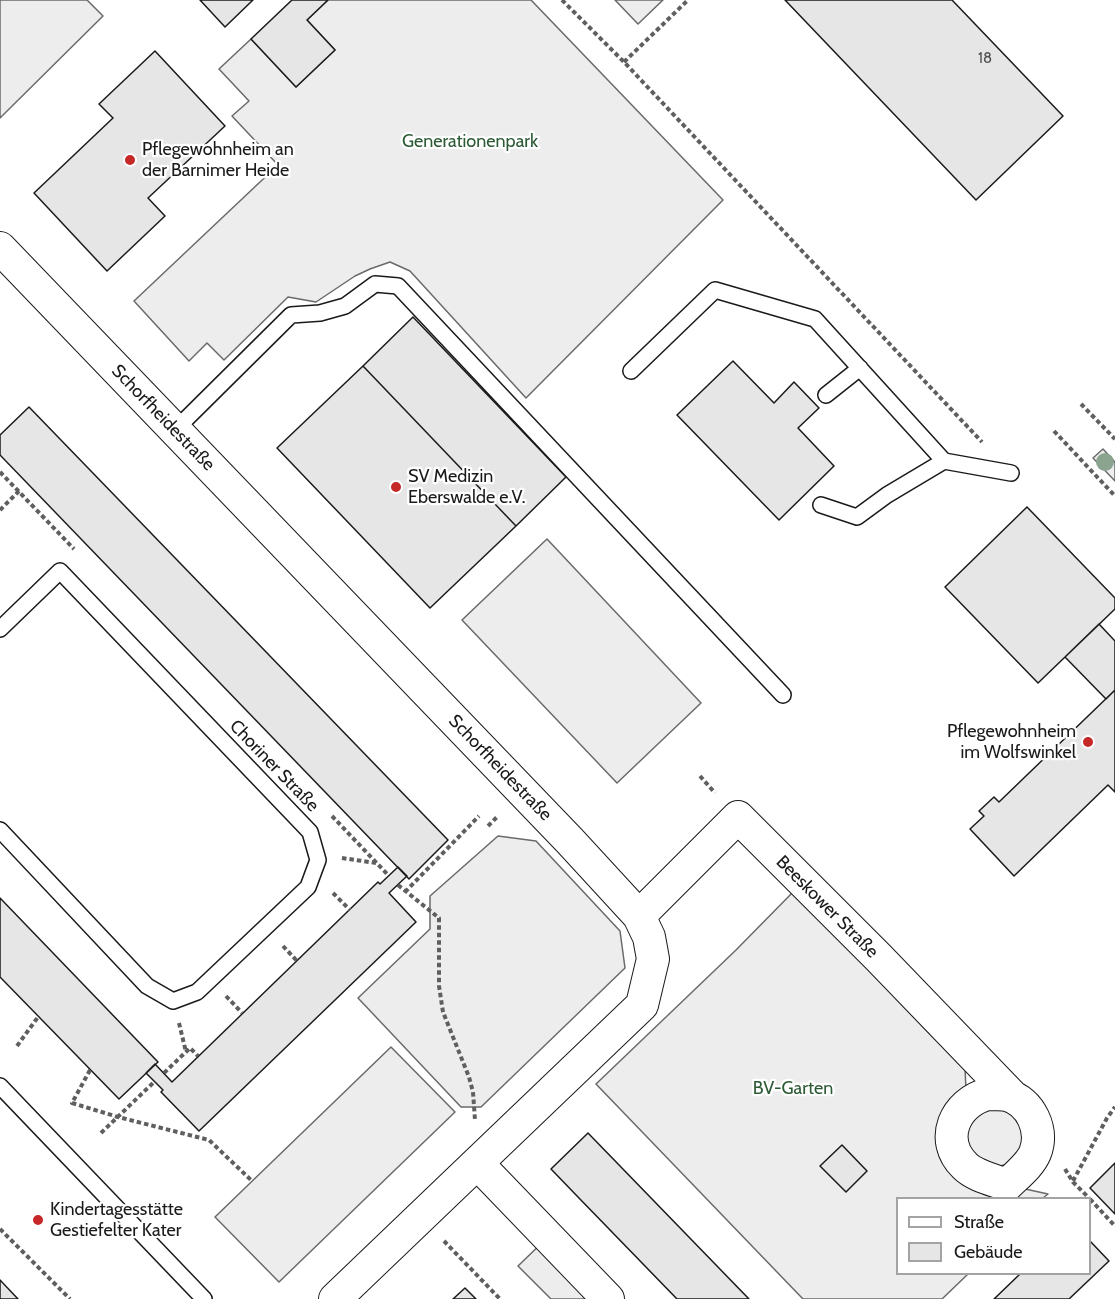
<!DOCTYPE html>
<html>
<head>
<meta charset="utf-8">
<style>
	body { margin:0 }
	#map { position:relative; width:1115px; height:1299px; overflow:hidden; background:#fff; font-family:Cabin,sans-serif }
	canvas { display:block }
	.legend { position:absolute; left:896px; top:1197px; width:195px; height:78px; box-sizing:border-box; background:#fff; border:2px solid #a3a3a3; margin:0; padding:8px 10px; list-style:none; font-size:18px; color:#1a1a1a }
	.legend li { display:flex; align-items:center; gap:12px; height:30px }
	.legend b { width:30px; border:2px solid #a3a3a3 }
</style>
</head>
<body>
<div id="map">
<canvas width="1115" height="1299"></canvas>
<ul class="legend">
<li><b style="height:8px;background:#fff"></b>Straße</li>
<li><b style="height:16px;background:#e6e6e6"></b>Gebäude</li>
</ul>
</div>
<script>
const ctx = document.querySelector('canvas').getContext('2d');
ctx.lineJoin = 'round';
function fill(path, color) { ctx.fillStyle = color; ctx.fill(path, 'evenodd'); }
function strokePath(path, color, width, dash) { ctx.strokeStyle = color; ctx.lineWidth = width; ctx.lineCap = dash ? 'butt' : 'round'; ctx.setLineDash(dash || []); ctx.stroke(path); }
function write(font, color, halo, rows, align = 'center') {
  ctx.font = font + ' Cabin,sans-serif'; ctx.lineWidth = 4.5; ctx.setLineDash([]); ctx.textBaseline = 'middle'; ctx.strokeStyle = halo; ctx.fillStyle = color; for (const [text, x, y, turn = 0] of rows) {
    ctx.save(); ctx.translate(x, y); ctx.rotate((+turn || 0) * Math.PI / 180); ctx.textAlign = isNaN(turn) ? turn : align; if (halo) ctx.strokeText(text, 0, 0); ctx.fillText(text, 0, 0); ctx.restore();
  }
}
const built = new Path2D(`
	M 0,0 L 87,0 L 103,16 L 0,118 Z
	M 328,0 L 531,0 L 723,200 L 526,398 L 410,271 L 390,262 L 370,269 L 355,276 L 316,302 L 288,297 L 224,360 L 207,343 L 189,361 L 134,301 L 278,165 L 232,116 L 249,101 L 219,69 L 251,39 L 296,87 L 335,50 L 307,20 Z
	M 615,0 L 663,0 L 638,24 Z
	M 1103,449 L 1115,462 L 1115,481 L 1093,458 Z
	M 547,539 L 701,703 L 617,783 L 462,620 Z
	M 498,836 L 536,841 L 620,931 L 625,968 L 481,1107 L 461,1107 L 358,998 L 430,929 L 430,896 Z
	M 795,890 L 928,1032 L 965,1068 L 966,1090 L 940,1132 L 1007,1185 L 1048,1194 L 1043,1198 L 898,1198 L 898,1274 L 968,1274 L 942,1299 L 803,1299 L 596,1084 L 736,950 Z
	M 391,1047 L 455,1112 L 279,1282 L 215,1217 Z
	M 979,1109 L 1010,1110 L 1023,1127 L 1022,1149 L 1008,1164 L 992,1168 L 963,1146 L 962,1141 Z
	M 548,1237 L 608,1299 L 551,1299 L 518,1266 Z`);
fill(built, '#ededed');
strokePath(built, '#6a6a6a', 1.5);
const building = new Path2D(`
	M 200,0 L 253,0 L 225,27 Z
	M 292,0 L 328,0 L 307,20 L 335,50 L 296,87 L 251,39 Z
	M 785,0 L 952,0 L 1063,116 L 976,200 Z
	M 155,51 L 225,126 L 148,198 L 165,216 L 107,271 L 34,193 L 113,118 L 99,104 Z
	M 413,317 L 566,477 L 516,526 L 363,366 Z
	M 733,361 L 774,403 L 794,382 L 819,408 L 798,428 L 834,466 L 779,520 L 677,415 Z
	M 363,366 L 516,526 L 430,608 L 277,448 Z
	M 29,407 L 448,840 L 409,879 L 0,455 L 0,435 Z
	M 1027,507 L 1115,598 L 1115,609 L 1038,683 L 945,587 Z
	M 1099,624 L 1115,641 L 1115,690 L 1106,699 L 1065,657 Z
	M 1115,690 L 1115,792 L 1108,785 L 1014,876 L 970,829 L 984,816 L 979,811 L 994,797 L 999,802 Z
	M 398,867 L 407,876 L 389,893 L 416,922 L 199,1131 L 161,1092 L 163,1090 L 146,1073 L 155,1064 L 172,1082 L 378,882 L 380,884 Z
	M 0,898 L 158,1062 L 119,1099 L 0,977 Z
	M 588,1133 L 749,1299 L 677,1299 L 578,1197 L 551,1169 Z
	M 842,1145 L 867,1171 L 846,1192 L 820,1166 Z
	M 1115,1163 L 1115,1214 L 1090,1188 Z
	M 1090,1241 L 1109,1261 L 1069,1299 L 994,1299 L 1020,1274 L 1090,1274 Z
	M 0,1280 L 18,1299 L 0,1299 Z
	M 465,1288 L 476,1299 L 453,1299 Z`);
fill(building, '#e6e6e6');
strokePath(building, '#1a1a1a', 1.5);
const service = new Path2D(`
	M 631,371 L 715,290 L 815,319 L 944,461 L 1011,473
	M 826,395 L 860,368
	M 175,430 L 291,315 L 320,313 L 345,306 L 375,284 L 398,286 L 783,695
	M 821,505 L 857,517 L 887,495 L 944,461
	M 0,629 L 60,571 L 310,832 L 318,860 L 308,887 L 197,992 L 173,1001 L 147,986 L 0,830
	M 0,1086 L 204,1299`);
const minor = new Path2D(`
	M 0,248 L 570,841 L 639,916 L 649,937 L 653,959 L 642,1005 L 335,1299
	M 639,916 L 738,817 L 879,958 L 1013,1097
	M 988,1094 C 994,1094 1001,1094 1007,1095 C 1031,1102 1044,1130 1035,1153 C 1030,1165 1017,1175 1007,1185 C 994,1180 975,1176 965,1166 C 938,1140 955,1102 988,1094 Z
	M 477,1163 L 608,1299`);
strokePath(service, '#1a1a1a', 18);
strokePath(minor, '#1a1a1a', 34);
strokePath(new Path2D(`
	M 562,0 L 624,62 L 982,442
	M 624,62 L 688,0
	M 1081,404 L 1115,439
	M 1054,431 L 1115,496
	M 0,472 L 74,549
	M 0,510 L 19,491
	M 700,776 L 715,793
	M 332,816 L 389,876
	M 488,826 L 498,816
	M 342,858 L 376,863
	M 398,885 L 439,918 L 439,986 L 443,1012 L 469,1077 L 473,1092 L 475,1120
	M 405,892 L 479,816
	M 333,893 L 350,910
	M 283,946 L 297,961
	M 226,996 L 242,1013
	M 179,1023 L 186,1052
	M 17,1046 L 38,1017
	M 90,1070 L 72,1103 L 118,1117 L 209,1140 L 252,1181
	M 164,1073 L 190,1048 L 198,1056
	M 101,1133 L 154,1082
	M 1065,1169 L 1073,1182 L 1089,1198
	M 1073,1181 L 1107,1118 L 1115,1107
	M 1090,1199 L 1115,1226
	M 0,1229 L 70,1299
	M 444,1241 L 500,1299`), '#5f5f5f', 4, [4.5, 3]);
strokePath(service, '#fff', 15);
strokePath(minor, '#fff', 32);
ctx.fillStyle = '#8aa48f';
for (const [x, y] of [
	[1105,462]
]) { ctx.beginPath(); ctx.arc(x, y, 9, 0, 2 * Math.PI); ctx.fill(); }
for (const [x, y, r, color] of [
	[130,160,6,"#c62828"],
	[396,487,6,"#c62828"],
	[1088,742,6,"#c62828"],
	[38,1220,6,"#c62828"]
]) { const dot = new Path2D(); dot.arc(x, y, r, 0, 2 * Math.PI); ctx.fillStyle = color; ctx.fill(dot); strokePath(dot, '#fff', 2); }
write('15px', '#4d4d4d', null, [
	["18",985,59]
]);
write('18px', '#2b5a34', '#fff', [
	["Generationenpark",470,142],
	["BV-Garten",793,1089]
]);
write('18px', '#1a1a1a', '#fff', [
	["Pflegewohnheim an",142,150],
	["der Barnimer Heide",142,171],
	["SV Medizin",408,477],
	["Eberswalde e.V.",408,498],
	["Pflegewohnheim",1076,732,"right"],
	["im Wolfswinkel",1076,753,"right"],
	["Kindertagesstätte",50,1210],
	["Gestiefelter Kater",50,1231]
], 'left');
write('18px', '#1a1a1a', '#fff', [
	["Schorfheidestraße",163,418,46],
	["Choriner Straße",274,766,46],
	["Schorfheidestraße",500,768,46],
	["Beeskower Straße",827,907,45]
]);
</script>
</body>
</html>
